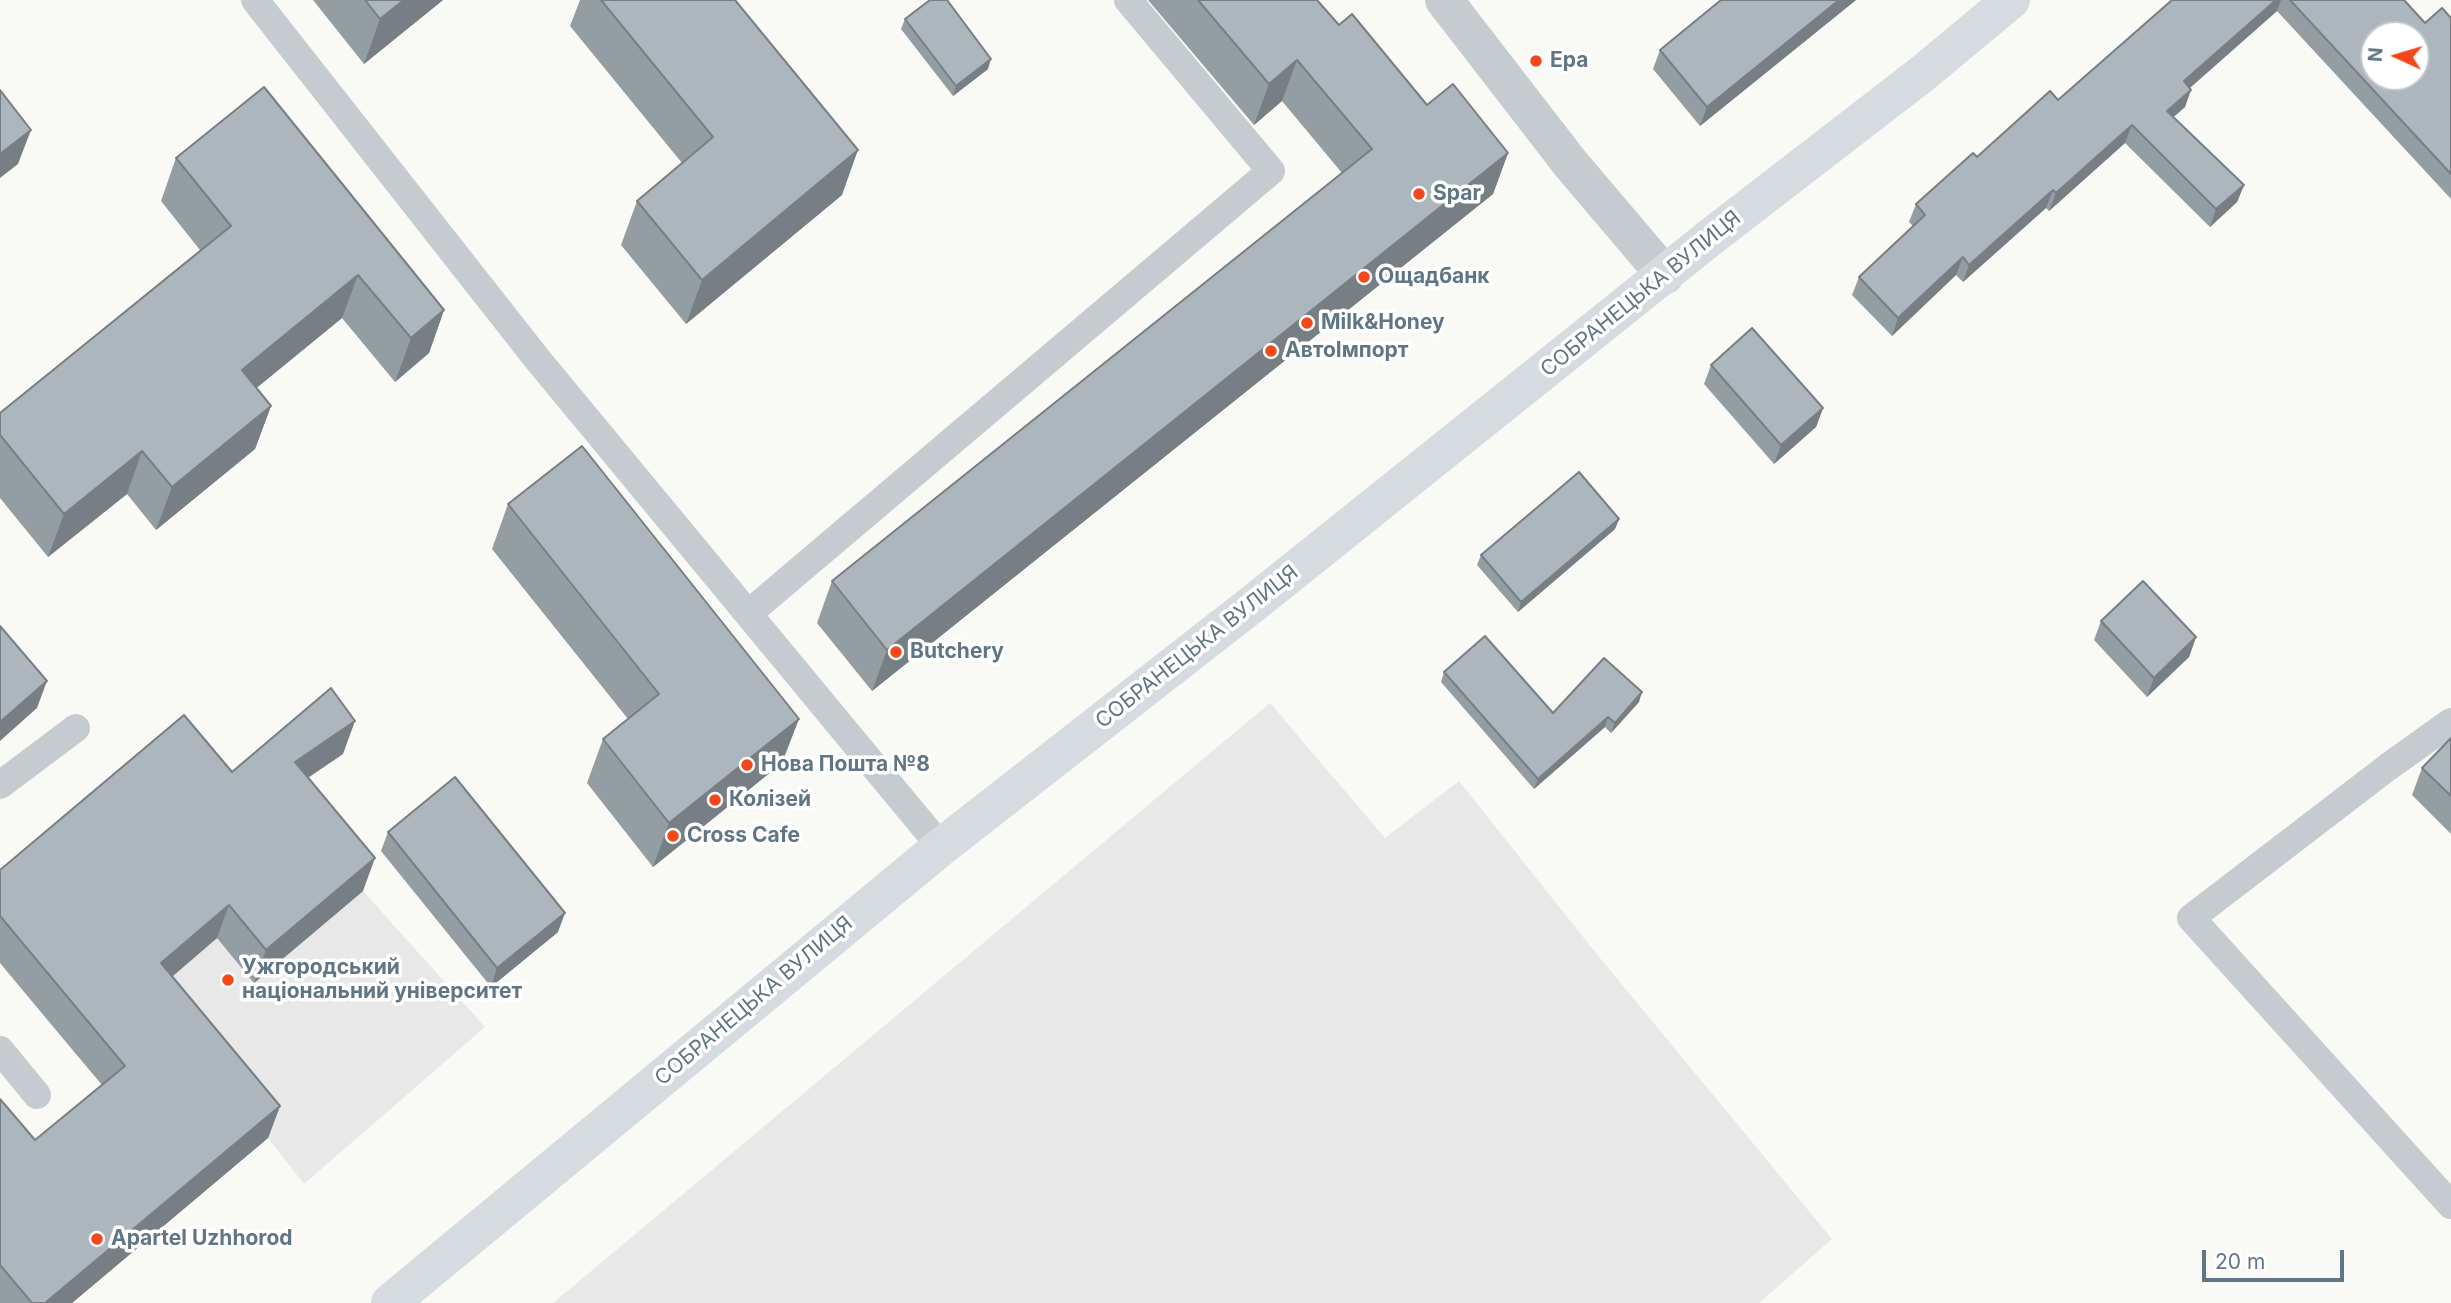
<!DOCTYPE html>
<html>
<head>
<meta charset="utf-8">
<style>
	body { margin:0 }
	#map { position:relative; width:2451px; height:1303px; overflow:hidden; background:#f9f9f6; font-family:Inter,sans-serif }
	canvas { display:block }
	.north { position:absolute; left:2360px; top:21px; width:70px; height:70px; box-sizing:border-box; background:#fff; border:2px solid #c0c8ce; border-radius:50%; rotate:274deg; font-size:19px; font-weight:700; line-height:28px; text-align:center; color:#617684 }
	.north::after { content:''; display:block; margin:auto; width:24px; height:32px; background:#f5471a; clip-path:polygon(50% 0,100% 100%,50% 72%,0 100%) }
	.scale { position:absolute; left:2202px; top:1250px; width:142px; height:32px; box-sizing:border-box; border:4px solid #617684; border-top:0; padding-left:9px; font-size:21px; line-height:24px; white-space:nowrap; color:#617684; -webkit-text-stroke:5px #fff; paint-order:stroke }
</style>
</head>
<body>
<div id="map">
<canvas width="2451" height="1303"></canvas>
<div class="north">N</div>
<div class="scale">20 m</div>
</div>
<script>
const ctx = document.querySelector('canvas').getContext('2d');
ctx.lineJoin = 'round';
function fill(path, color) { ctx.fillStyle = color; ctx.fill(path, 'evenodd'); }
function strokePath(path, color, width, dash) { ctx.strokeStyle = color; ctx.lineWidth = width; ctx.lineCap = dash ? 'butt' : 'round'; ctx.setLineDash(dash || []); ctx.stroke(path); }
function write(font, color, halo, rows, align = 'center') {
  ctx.font = font + ' Inter,sans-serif'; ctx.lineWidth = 7; ctx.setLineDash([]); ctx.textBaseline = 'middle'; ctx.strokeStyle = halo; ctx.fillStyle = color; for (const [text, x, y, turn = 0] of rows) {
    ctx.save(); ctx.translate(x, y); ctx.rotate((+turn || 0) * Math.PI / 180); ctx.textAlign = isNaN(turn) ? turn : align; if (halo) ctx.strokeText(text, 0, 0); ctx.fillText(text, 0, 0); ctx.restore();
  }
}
fill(new Path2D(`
	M 1270,703 L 1385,838 L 1459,781 L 1595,952 L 1832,1239 L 1759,1303 L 553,1303 Z
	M 262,769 L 363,891 L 485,1027 L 304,1184 L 268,1138 L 77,1056 L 0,963 L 0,893 L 220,804 Z`), '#e7e8e7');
strokePath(new Path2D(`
	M 255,0 L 538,360 L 941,847
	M 749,613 L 1271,171 L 1128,0
	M 2451,722 L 2388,767 L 2191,918 L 2451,1205
	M 0,785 L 76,728
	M 0,1050 L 37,1095`), '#c6cbcf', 28);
strokePath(new Path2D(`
	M 1444,0 L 1570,163 L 1665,275`), '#c6cbcf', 38);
strokePath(new Path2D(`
	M 390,1303 L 941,847 L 1255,602 L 1712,236 L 1922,74 L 2011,0`), '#d6dbdf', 38);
fill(new Path2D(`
	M 313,0 L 443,0 L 364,64 Z
	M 580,0 L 735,0 L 842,195 L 686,324 L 621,245 L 637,201 L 682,163 L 570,26 Z
	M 1148,0 L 1317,0 L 1339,25 L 1427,105 L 1508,153 L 1493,194 L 872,691 L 817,623 L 832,581 L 1342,173 L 1282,101 L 1254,125 Z
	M 1721,0 L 1856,0 L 1700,126 L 1653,69 L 1660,50 Z
	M 2172,0 L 2404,0 L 2425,23 L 2451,18 L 2451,199 L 2277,11 L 2190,88 L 2185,107 L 2173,117 L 2244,185 L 2237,202 L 2210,227 L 2125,143 L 2049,211 L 2046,208 L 1963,282 L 1956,275 L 1892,336 L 1852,295 L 1859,277 L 1913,226 L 1909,222 L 1916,204 L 1977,157 L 2058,100 Z
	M 905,19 L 988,69 L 953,96 L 901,29 Z
	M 176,158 L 444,310 L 429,353 L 395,382 L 342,318 L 256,388 L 271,406 L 255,449 L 156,530 L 127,494 L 48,557 L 0,498 L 0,413 L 200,250 L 161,201 Z
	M 1711,365 L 1823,408 L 1816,427 L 1774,464 L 1704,384 Z
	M 508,504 L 782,763 L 653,867 L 587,783 L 603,739 L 628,719 L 492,549 Z
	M 1619,519 L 1615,529 L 1518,612 L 1477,565 L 1481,555 Z
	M 2101,621 L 2196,637 L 2189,657 L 2147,697 L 2094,640 Z
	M 1444,672 L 1553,713 L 1639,702 L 1611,733 L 1605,727 L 1534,789 L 1441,682 Z
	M 2451,738 L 2451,834 L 2412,795 L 2422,768 Z
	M 343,754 L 308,778 L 363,891 L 254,983 L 217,938 L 172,977 L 280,1106 L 268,1138 L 72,1303 L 0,1303 L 0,1099 L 35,1140 L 102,1085 L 0,963 L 0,870 Z
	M 388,832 L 558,932 L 491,987 L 381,851 Z`), '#949da2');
fill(new Path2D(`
	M 404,0 L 443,0 L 364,64 L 380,19 Z
	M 1839,0 L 1856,0 L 1700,126 L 1707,107 Z
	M 2276,0 L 2281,0 L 2277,11 L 2177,99 L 2184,81 Z
	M 991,59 L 988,69 L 953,96 L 956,86 Z
	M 1297,60 L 1282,101 L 1254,125 L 1269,84 Z
	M 2191,90 L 2185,107 L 2160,129 L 2167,111 Z
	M 2132,125 L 2125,143 L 2049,211 L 2056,193 Z
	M 31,130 L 18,164 L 0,178 L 0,154 Z
	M 858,150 L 842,195 L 686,324 L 702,280 Z
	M 1508,153 L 1493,194 L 872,691 L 887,650 Z
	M 2244,185 L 2237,202 L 2210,227 L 2216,209 Z
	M 2053,190 L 2046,208 L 1963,282 L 1969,265 Z
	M 1963,257 L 1956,275 L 1892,336 L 1898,318 Z
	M 358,275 L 342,318 L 226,413 L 242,370 Z
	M 444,310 L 429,353 L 395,382 L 411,338 Z
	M 271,406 L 255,449 L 156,530 L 172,487 Z
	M 1823,408 L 1816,427 L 1774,464 L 1781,445 Z
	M 142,451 L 127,494 L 48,557 L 64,514 Z
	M 1619,519 L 1615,529 L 1518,612 L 1521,602 Z
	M 2196,637 L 2189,657 L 2147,697 L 2154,678 Z
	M 47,681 L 37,708 L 0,741 L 0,722 Z
	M 1642,692 L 1639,702 L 1611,733 L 1615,723 Z
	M 1608,717 L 1605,727 L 1534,789 L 1538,779 Z
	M 799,719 L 782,763 L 653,867 L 669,823 Z
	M 355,721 L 343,754 L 283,794 L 295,762 Z
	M 375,858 L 363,891 L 254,983 L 266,950 Z
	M 229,905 L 217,938 L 149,996 L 161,963 Z
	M 565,913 L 558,932 L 491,987 L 497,968 Z
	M 280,1106 L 268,1138 L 72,1303 L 45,1303 Z`), '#787f84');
const building = new Path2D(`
	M 365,0 L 404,0 L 380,19 Z
	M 601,0 L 735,0 L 858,150 L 702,280 L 637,201 L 713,137 Z
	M 930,0 L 947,0 L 991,59 L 956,86 L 905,19 Z
	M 1198,0 L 1317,0 L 1339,25 L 1352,14 L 1427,105 L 1453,84 L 1508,153 L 887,650 L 832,581 L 1372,149 L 1297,60 L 1269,84 Z
	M 1721,0 L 1839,0 L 1707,107 L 1660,50 Z
	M 2172,0 L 2276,0 L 2184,81 L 2191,90 L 2167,111 L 2244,185 L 2216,209 L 2132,125 L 2056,193 L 2053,190 L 1969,265 L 1963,257 L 1898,318 L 1859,277 L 1925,215 L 1916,204 L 1973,153 L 1977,157 L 2050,91 L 2058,100 Z
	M 2290,0 L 2404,0 L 2425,23 L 2442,8 L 2451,18 L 2451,174 ZM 2374,35 L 2416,35 L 2416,77 L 2374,77 Z
	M 264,87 L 444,310 L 411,338 L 358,275 L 242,370 L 271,406 L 172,487 L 142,451 L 64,514 L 0,435 L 0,413 L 231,226 L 176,158 Z
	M 0,90 L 31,130 L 0,154 Z
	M 1752,328 L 1823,408 L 1781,445 L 1711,365 Z
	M 582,446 L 799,719 L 669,823 L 603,739 L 659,694 L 508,504 Z
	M 1579,472 L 1619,519 L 1521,602 L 1481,555 Z
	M 2143,581 L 2196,637 L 2154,678 L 2101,621 Z
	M 0,626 L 47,681 L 0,722 Z
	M 1485,636 L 1553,713 L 1604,658 L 1642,692 L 1615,723 L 1608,717 L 1538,779 L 1444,672 Z
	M 331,688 L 355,721 L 295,762 L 375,858 L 266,950 L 229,905 L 161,963 L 280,1106 L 45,1303 L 32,1303 L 0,1265 L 0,1099 L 35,1140 L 125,1066 L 0,916 L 0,870 L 184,715 L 232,772 Z
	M 2451,738 L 2451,796 L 2422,768 Z
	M 455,777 L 565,913 L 497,968 L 388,832 Z`);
fill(building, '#acb6bc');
strokePath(building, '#787f84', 2);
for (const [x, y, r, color] of [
	[1536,61,7,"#f5471a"],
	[1419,194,7,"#f5471a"],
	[1364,277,7,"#f5471a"],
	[1307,323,7,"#f5471a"],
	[1271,351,7,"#f5471a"],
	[896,652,7,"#f5471a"],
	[747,765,7,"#f5471a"],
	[715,800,7,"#f5471a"],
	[673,836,7,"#f5471a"],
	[228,980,7,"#f5471a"],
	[97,1239,7,"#f5471a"]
]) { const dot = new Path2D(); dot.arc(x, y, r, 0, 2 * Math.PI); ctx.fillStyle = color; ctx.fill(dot); strokePath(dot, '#fff', 2.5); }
write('bold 21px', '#617684', '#fff', [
	["Ера",1550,61],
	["Spar",1433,194],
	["Ощадбанк",1378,277],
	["Milk&Honey",1321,323],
	["АвтоІмпорт",1285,351],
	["Butchery",910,652],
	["Нова Пошта №8",761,765],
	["Колізей",729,800],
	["Cross Cafe",687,836],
	["Ужгородський",242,968],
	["національний університет",242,992],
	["Apartel Uzhhorod",111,1239]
], 'left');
write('21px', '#617684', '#fff', [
	["СОБРАНЕЦЬКА ВУЛИЦЯ",1641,294,-39],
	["СОБРАНЕЦЬКА ВУЛИЦЯ",1197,647,-38],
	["СОБРАНЕЦЬКА ВУЛИЦЯ",754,1001,-40]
]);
</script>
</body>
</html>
